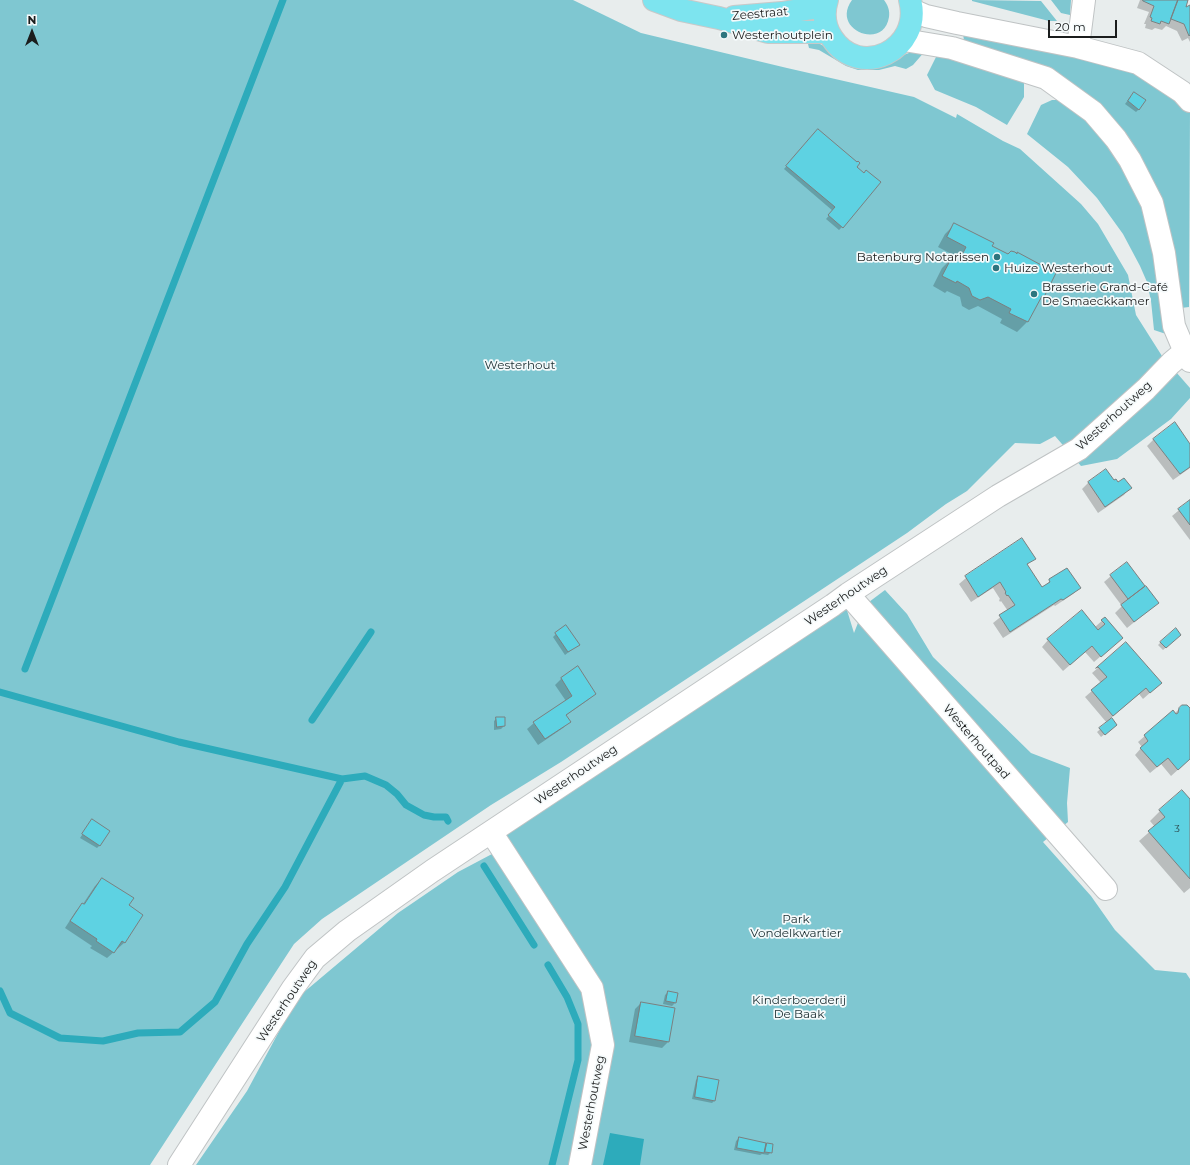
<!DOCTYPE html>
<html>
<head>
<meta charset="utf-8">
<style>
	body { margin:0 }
	#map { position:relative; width:1190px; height:1165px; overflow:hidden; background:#e8eded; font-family:Montserrat,sans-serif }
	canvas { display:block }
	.north { position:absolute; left:12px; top:12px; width:40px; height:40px; -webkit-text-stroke:3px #f5fafb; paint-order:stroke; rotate:0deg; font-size:11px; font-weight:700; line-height:16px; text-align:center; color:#1b1d1d }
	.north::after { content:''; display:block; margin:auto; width:14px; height:18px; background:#1b1d1d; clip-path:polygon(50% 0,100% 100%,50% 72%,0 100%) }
	.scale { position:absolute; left:1048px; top:20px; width:69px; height:18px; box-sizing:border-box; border:2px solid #1b1d1d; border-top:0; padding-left:5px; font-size:12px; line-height:14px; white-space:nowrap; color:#1b1d1d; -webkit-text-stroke:3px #f5fafb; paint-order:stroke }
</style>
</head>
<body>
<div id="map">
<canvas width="1190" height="1165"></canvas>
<div class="north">N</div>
<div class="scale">20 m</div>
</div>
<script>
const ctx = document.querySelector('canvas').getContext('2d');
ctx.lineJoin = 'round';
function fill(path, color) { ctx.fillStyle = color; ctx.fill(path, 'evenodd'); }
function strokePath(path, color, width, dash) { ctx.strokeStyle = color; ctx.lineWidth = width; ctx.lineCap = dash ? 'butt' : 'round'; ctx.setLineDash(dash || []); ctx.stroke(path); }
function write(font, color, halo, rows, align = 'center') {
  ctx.font = font + ' Montserrat,sans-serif'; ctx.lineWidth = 3.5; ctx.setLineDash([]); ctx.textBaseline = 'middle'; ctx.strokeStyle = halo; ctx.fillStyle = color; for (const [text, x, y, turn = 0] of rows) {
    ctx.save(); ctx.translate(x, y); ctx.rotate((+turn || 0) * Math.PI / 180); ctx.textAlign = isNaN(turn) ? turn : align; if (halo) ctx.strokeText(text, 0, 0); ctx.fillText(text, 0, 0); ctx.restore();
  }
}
fill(new Path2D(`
	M 0,0 L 573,0 L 641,33 L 787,68 L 914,97 L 956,118 L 957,114 L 1003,141 L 1020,149 L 1081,204 L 1098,224 L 1128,275 L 1136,315 L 1162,356 L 1190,388 L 1190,398 L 1171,419 L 1117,459 L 1081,466 L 1055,436 L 1040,444 L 1015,443 L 967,491 L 946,504 L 907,533 L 561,762 L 491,805 L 322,919 L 294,944 L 150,1165 L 0,1165 Z
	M 852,0 L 884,0 C 888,5 890,11 889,17 C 884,51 830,30 852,0 Z
	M 972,0 L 1041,1 L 1057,21 L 1049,21 L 972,1 Z
	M 1051,0 L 1071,0 L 1070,15 L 1061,13 Z
	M 963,33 L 1124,66 L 1190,111 L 1189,307 L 1181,308 L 1117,130 L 964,41 Z
	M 807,40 L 818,43 L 826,47 L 894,58 L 921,49 L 926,50 L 913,65 L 906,69 L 895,66 L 879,70 L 858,70 L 846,66 L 819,50 L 809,48 Z
	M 939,51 L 1017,74 L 1024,83 L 1024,97 L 1007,125 L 976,107 L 935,90 L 927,75 Z
	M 1052,100 L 1061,100 L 1094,126 L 1121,159 L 1151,228 L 1166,334 L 1154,330 L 1151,301 L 1147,282 L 1140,266 L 1123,234 L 1097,198 L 1068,167 L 1027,134 L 1041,105 Z
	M 885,590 L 907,614 L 933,657 L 1031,753 L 1070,768 L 1067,803 L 1068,822 L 1043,842 L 1091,896 L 1115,930 L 1155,970 L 1186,973 L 1190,979 L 1190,1165 L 196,1165 L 247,1091 L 297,998 L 398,913 L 458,872 L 492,854 L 499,837 L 846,607 L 854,633 L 865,605 Z`), '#7fc7d1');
fill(new Path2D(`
	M 610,1133 L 644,1139 L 640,1165 L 603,1165 Z`), '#2dabbb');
fill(new Path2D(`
	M 1140,0 L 1187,0 L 1185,9 L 1190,7 L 1190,42 L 1188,38 L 1182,41 L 1177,31 L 1166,26 L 1162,30 L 1155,28 L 1152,30 L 1145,28 L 1146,24 L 1144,24 L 1149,12 L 1137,8 Z
	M 1131,96 L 1139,109 L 1136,112 L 1125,104 Z
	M 815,133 L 855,167 L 842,227 L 839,230 L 826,219 L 833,211 L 784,169 Z
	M 955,224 L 991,247 L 1043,296 L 1038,302 L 1027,322 L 1017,332 L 1000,323 L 1002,319 L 978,306 L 969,310 L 962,306 L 960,297 L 947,291 L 945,293 L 933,286 L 942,268 L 952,258 L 955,260 L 957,257 L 938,247 L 945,234 Z
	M 1154,439 L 1190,446 L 1190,468 L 1173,480 L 1147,446 Z
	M 1106,471 L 1114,481 L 1130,488 L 1124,495 L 1098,513 L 1082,489 L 1088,483 Z
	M 1190,501 L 1190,540 L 1172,516 Z
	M 1022,540 L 1034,558 L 1027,565 L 1042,588 L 1050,581 L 1067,570 L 1079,588 L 1073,594 L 1055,606 L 1054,605 L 1003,638 L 993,623 L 1008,611 L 1001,601 L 1000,602 L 999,600 L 1000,599 L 993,588 L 971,602 L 959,584 L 966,578 Z
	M 1126,563 L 1158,603 L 1127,628 L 1115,613 L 1122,606 L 1104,582 Z
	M 1105,618 L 1115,644 L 1094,662 L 1085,652 L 1063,671 L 1042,647 L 1048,640 L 1095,627 Z
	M 556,634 L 578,645 L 565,655 L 553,637 Z
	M 1177,638 L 1163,650 L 1158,645 L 1161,642 Z
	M 1099,667 L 1161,683 L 1143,699 L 1139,694 L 1111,718 L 1116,725 L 1101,737 L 1097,732 L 1107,723 L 1085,697 L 1101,683 L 1092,673 Z
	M 577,668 L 595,694 L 588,700 L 565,716 L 569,722 L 563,728 L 538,745 L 527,729 L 534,723 L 566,701 L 555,685 L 561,679 Z
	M 1182,706 L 1190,715 L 1190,759 L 1171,776 L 1161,764 L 1150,773 L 1135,755 L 1142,747 L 1138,742 L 1173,711 L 1175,713 Z
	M 497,718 L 504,718 L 504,726 L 501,729 L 494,730 L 494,721 Z
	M 1190,801 L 1190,888 L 1184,893 L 1139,841 L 1155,827 L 1150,821 L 1160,811 Z
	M 90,823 L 100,845 L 97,848 L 80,838 Z
	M 102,879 L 127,906 L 142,915 L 124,943 L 107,958 L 90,948 L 92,946 L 65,928 L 76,911 L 83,904 L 95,886 Z
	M 668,992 L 675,1003 L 672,1006 L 663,1004 L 665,995 Z
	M 641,1003 L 668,1042 L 662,1048 L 629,1042 L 635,1009 Z
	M 699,1077 L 715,1100 L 712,1103 L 692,1099 L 696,1080 Z
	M 739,1138 L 772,1145 L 771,1152 L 768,1155 L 762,1154 L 760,1155 L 734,1150 L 736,1141 Z`), '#0003');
strokePath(new Path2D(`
	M 25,669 L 283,0
	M 0,692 L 179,742 L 342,779 L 365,776 L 386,785 L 397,794 L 406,805 L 424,815 L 434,817 L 446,817 L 448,821
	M 312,720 L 371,632
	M 484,866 L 534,945
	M 548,965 L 567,997 L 578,1024 L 578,1060 L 552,1165
	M 0,991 L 10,1013 L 60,1038 L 103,1041 L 138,1033 L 180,1032 L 215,1002 L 247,944 L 285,887 L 342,779`), '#2dabbb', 7);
const building = new Path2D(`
	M 1143,0 L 1178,0 L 1169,24 L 1161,21 L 1160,24 L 1151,21 L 1152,18 L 1150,17 L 1154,6 L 1143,1 Z
	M 1178,0 L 1188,0 L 1186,7 L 1190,5 L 1190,35 L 1189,36 L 1184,24 L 1171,19 Z
	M 1134,92 L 1146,100 L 1139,110 L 1128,101 Z
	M 818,129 L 857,162 L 858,161 L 860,163 L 857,167 L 864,173 L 866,170 L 881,182 L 843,228 L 828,215 L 835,207 L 786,166 Z
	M 954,223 L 994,243 L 992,246 L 1008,254 L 1011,251 L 1015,252 L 1017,254 L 1017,252 L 1056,273 L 1044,297 L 1042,296 L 1028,322 L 1009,313 L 1011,309 L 988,297 L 980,300 L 972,296 L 969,288 L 957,281 L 956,283 L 942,276 L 952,257 L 959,261 L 966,247 L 947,237 Z
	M 1175,422 L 1190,444 L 1190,467 L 1180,474 L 1153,439 Z
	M 1106,469 L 1114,480 L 1116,479 L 1118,482 L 1124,478 L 1132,488 L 1105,507 L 1088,482 Z
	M 1190,500 L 1190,525 L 1178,509 Z
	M 1022,538 L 1036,559 L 1027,564 L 1042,587 L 1050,582 L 1049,580 L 1049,579 L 1067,568 L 1081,588 L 1063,600 L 1061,599 L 1010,632 L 999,615 L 1015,605 L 1008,595 L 1007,596 L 1005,593 L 1006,592 L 1000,582 L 978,597 L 965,576 Z
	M 1127,562 L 1145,586 L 1128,599 L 1110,575 Z
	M 1146,586 L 1159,603 L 1134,622 L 1121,605 Z
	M 1082,610 L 1098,630 L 1105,624 L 1101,620 L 1105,617 L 1123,638 L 1101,657 L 1092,646 L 1070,665 L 1047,639 Z
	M 566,625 L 580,645 L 568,652 L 555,633 Z
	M 1176,628 L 1181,635 L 1166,648 L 1160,642 Z
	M 1126,642 L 1162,683 L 1150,693 L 1146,688 L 1113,716 L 1091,690 L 1107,677 L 1098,667 L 1096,668 Z
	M 578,666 L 596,694 L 566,715 L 571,722 L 545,739 L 533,722 L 572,696 L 561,678 Z
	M 1182,705 L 1187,705 L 1190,708 L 1190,759 L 1178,770 L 1168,758 L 1157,767 L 1140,748 L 1148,741 L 1144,735 L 1173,710 L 1176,714 L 1178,713 L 1179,708 Z
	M 496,717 L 505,717 L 505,726 L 497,727 Z
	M 1112,718 L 1117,725 L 1105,735 L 1099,728 Z
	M 1182,790 L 1190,799 L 1190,879 L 1148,831 L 1165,817 L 1159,810 Z
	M 92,819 L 110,831 L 100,846 L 82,834 Z
	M 102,878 L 134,898 L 129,905 L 143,915 L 125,943 L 122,941 L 114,953 L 96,941 L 97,939 L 70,921 L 82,903 L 84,904 Z
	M 668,991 L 678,993 L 676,1003 L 666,1001 Z
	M 641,1002 L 675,1008 L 669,1042 L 635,1036 Z
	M 698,1076 L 719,1080 L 715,1101 L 695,1097 Z
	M 739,1137 L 766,1143 L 764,1153 L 737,1148 Z
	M 767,1143 L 773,1144 L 772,1153 L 765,1152 Z`);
fill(building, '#5ed2e2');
strokePath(building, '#7b8080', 1);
const minor = new Path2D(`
	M 912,10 L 926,16 L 957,23 L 1078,47 L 1138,63 L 1182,92 L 1190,101
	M 904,40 L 952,48 L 1046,78 L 1093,112 L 1116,139 L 1130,160 L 1152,203 L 1164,253 L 1174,326 L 1185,352 L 1190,361
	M 1078,47 L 1084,0
	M 848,594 L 1106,889
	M 491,832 L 592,988 L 603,1045 L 580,1165
	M 179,1165 L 293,988 L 315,958 L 347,931 L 432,871 L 833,605 L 848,594 L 998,496 L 1079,449 L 1146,389 L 1171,363 L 1190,347`);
const major = new Path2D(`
	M 654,0 L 681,10 L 719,18 L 768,32 L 828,32
	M 827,0 C 823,13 824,26 832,38 C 859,80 923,50 910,0
	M 734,17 L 782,13 L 825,6`);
strokePath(minor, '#bfc3c4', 24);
strokePath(major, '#c8c9c9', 24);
strokePath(minor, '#fff', 22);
strokePath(major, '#7de4ef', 22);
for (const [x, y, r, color] of [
	[724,35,4,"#2d757e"],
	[997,257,4,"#2d757e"],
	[996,268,4,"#2d757e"],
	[1034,294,4,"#2d757e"]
]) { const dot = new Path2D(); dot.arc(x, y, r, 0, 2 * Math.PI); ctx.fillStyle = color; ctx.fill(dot); strokePath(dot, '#f5fafb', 1.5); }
write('10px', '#2c4a4e', null, [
	["3",1177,829]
]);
write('12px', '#1b1d1d', '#f5fafb', [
	["Zeestraat",760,14,-5],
	["Westerhoutweg",1114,416,-42],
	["Westerhoutweg",846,596,-34],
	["Westerhoutpad",976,742,49],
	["Westerhoutweg",576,775,-34],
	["Westerhoutweg",287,1001,-56],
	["Westerhoutweg",592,1103,-79]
]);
write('12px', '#1b1d1d', '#f5fafb', [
	["Westerhoutplein",732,35],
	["Batenburg Notarissen",989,257,"right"],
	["Huize Westerhout",1004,268],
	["Brasserie Grand-Café",1042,287],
	["De Smaeckkamer",1042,301]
], 'left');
write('12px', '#1a2e31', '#f5fafb', [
	["Westerhout",520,365],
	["Park",796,919],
	["Vondelkwartier",796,933],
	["Kinderboerderij",799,1000],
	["De Baak",799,1014]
]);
</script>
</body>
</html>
